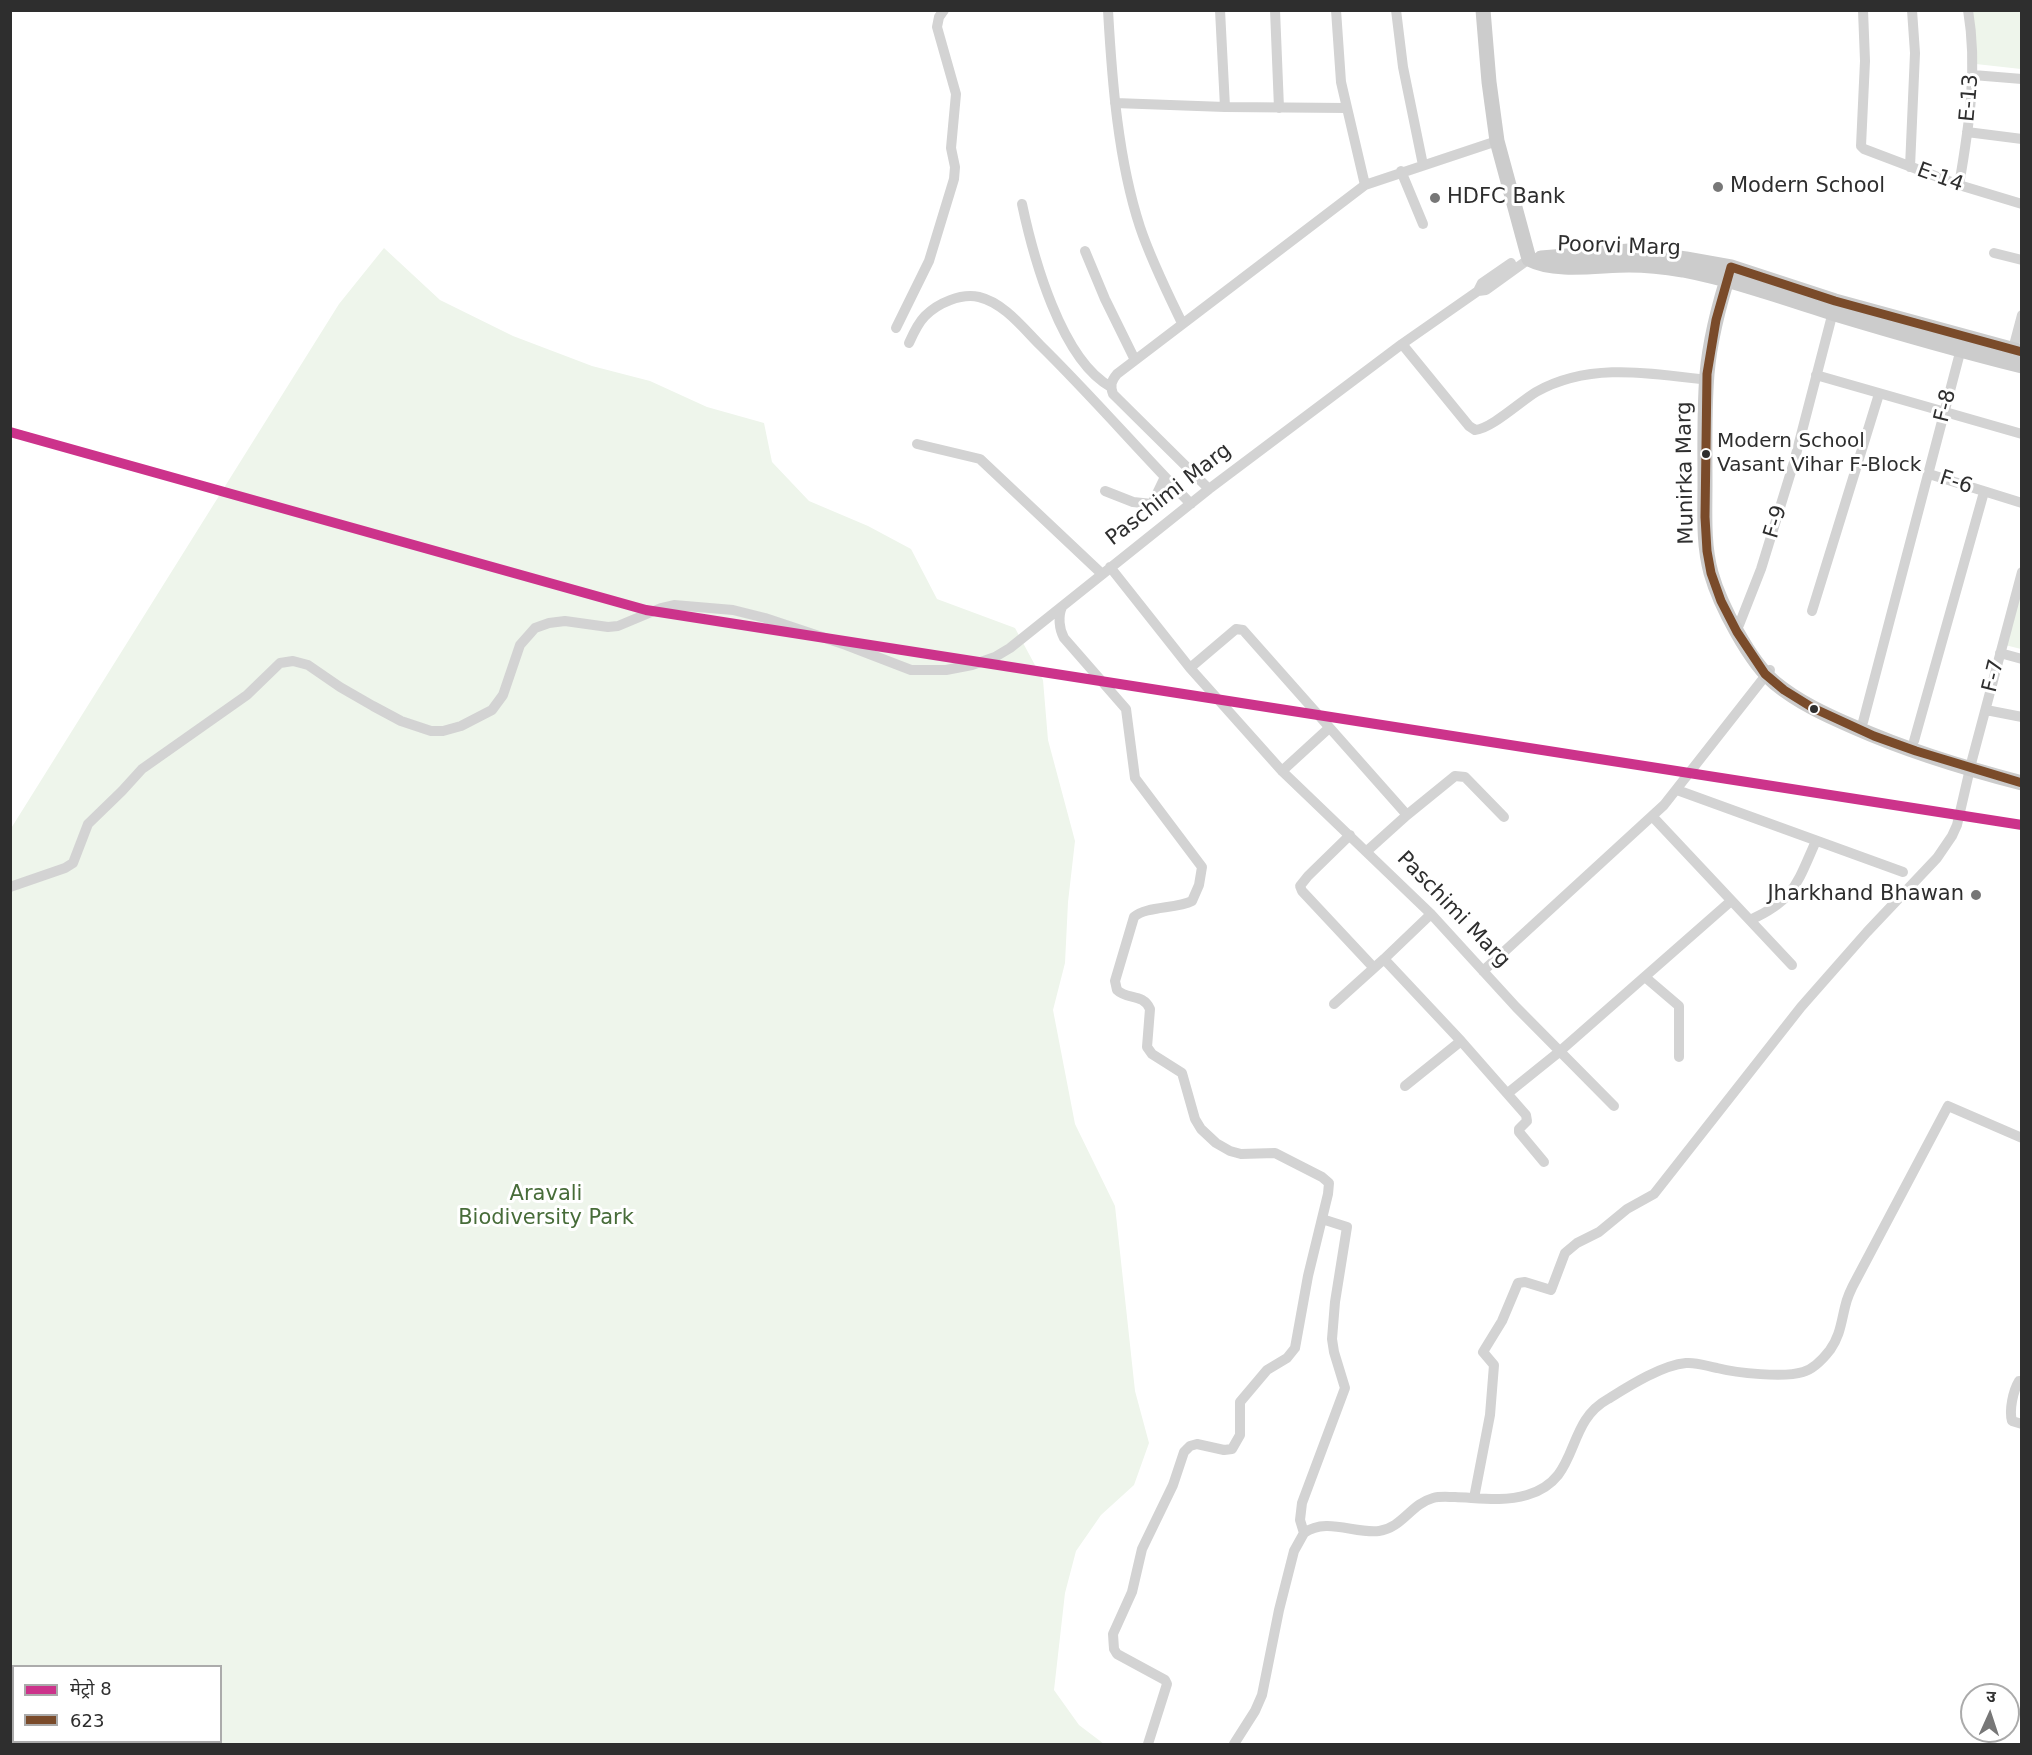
<!DOCTYPE html>
<html>
<head>
<meta charset="utf-8">
<style>
	body { margin:0 }
	#map { position:relative; width:2032px; height:1755px; overflow:hidden; background:#fff; font-family:"DejaVu Sans","Noto Sans Devanagari",sans-serif }
	canvas { display:block }
	.frame { position:absolute; inset:0; border:12px solid #2e2e2e; pointer-events:none }
	.legend { position:absolute; left:12px; top:1665px; width:210px; height:78px; box-sizing:border-box; background:#fff; border:2px solid #ababab; margin:0; padding:8px 10px; list-style:none; font-size:18px; color:#2e2e2e }
	.legend li { display:flex; align-items:center; gap:12px; height:30px }
	.legend b { width:30px; border:2px solid #ababab }
	.north { position:absolute; left:1960px; top:1683px; width:60px; height:60px; box-sizing:border-box; background:#fff; border:2px solid #ababab; border-radius:50%; rotate:3deg; font-size:16px; font-weight:700; line-height:24px; text-align:center; color:#2e2e2e }
	.north::after { content:''; display:block; margin:auto; width:21px; height:27px; background:#777; clip-path:polygon(50% 0,100% 100%,50% 72%,0 100%) }
</style>
</head>
<body>
<div id="map">
<canvas width="2032" height="1755"></canvas>
<div class="frame"></div>
<ul class="legend">
<li><b style="height:8px;background:#cc338b"></b>मेट्रो 8</li>
<li><b style="height:8px;background:#7a4b2a"></b>623</li>
</ul>
<div class="north">उ</div>
</div>
<script>
const ctx = document.querySelector('canvas').getContext('2d');
ctx.lineJoin = 'round';
function fill(path, color) { ctx.fillStyle = color; ctx.fill(path, 'evenodd'); }
function strokePath(path, color, width, dash) { ctx.strokeStyle = color; ctx.lineWidth = width; ctx.lineCap = dash ? 'butt' : 'round'; ctx.setLineDash(dash || []); ctx.stroke(path); }
function write(font, color, halo, rows, align = 'center') {
  ctx.font = font + ' "DejaVu Sans",sans-serif'; ctx.lineWidth = 6; ctx.setLineDash([]); ctx.textBaseline = 'middle'; ctx.strokeStyle = halo; ctx.fillStyle = color; for (const [text, x, y, turn = 0] of rows) {
    ctx.save(); ctx.translate(x, y); ctx.rotate((+turn || 0) * Math.PI / 180); ctx.textAlign = isNaN(turn) ? turn : align; if (halo) ctx.strokeText(text, 0, 0); ctx.fillText(text, 0, 0); ctx.restore();
  }
}
fill(new Path2D(`
	M 1972,11 L 2021,11 L 2021,69 L 1976,64 Z
	M 384,248 L 440,300 L 513,336 L 592,366 L 650,381 L 707,407 L 764,423 L 772,462 L 809,501 L 868,526 L 911,549 L 937,599 L 1015,628 L 1043,680 L 1048,740 L 1075,841 L 1068,902 L 1065,963 L 1053,1010 L 1075,1124 L 1115,1206 L 1135,1391 L 1149,1443 L 1134,1485 L 1101,1515 L 1076,1551 L 1065,1593 L 1054,1690 L 1079,1725 L 1104,1744 L 11,1744 L 10,830 L 339,304 ZM 14,1666 L 220,1666 L 220,1742 L 14,1742 Z
	M 2021,580 L 2021,649 L 2005,645 Z`), '#eef5eb');
strokePath(new Path2D(`
	M 1108,10 C 1112,81 1118,160 1140,227 C 1151,260 1167,292 1182,323
	M 1220,10 L 1225,107
	M 1275,10 L 1279,108
	M 1336,10 L 1341,82 L 1365,185
	M 1396,10 L 1403,67 L 1423,165
	M 1863,10 L 1865,61 L 1861,146 L 1864,149 L 1959,185 L 2022,204
	M 1973,75 L 2022,79
	M 1115,103 L 1225,107 L 1347,108
	M 1967,132 L 2022,139
	M 1910,167 L 1915,53 L 1912,10
	M 1401,171 L 1423,224
	M 1959,185 C 1969,127 1978,69 1968,10
	M 1022,204 C 1033,256 1061,360 1111,387
	M 1085,251 L 1105,299 L 1135,360
	M 1994,253 L 2022,260
	M 1478,291 L 1482,283 L 1511,263
	M 896,328 L 929,261 L 954,179 L 955,167 L 951,148 L 956,94 L 937,27 L 939,17 L 944,10
	M 909,343 C 913,334 918,323 925,316 C 938,303 961,293 979,297 C 1004,303 1023,328 1040,345 C 1092,396 1140,452 1191,504
	M 1402,344 L 1469,426 L 1475,430 C 1491,429 1521,401 1536,392 C 1589,362 1649,373 1707,380
	M 2013,349 L 2022,315
	M 1816,375 L 2022,434
	M 917,444 L 980,459 L 1102,574
	M 1929,474 L 2022,503
	M 1209,489 L 1113,394 C 1110,386 1111,381 1117,374 L 1365,185 L 1497,141
	M 1105,491 L 1133,502 L 1152,504 L 1165,477
	M 1110,567 L 1190,668 L 1282,771 L 1431,914 L 1516,1007 L 1614,1106
	M 1062,607 C 1058,616 1059,629 1064,638 L 1126,709 L 1135,778 L 1202,867 L 1199,885 L 1192,901 C 1176,909 1146,906 1134,917 L 1115,981 L 1117,990 C 1127,1000 1143,993 1150,1009 L 1147,1047 L 1152,1054 L 1182,1073 L 1195,1119 L 1201,1129 L 1216,1143 L 1230,1151 L 1241,1154 L 1275,1153 L 1322,1177 L 1329,1183 L 1328,1194 L 1308,1276 L 1295,1348 L 1287,1358 L 1267,1370 L 1240,1402 L 1240,1435 L 1232,1449 L 1224,1450 L 1197,1444 L 1190,1446 L 1184,1452 L 1173,1485 L 1142,1549 L 1132,1592 L 1113,1634 L 1114,1649 L 1117,1654 L 1165,1680 L 1167,1684 L 1148,1744
	M 1812,611 L 1879,394
	M 1739,625 L 1761,569 L 1794,462 L 1834,308
	M 2000,653 L 2022,659
	M 1190,668 L 1236,629 L 1243,630 L 1407,815
	M 1986,710 L 2022,717
	M 1863,722 L 1962,345
	M 1914,741 L 1984,492
	M 1282,771 L 1329,728
	M 1677,790 L 1903,872
	M 1652,816 L 1792,965
	M 1350,835 L 1308,876 L 1300,886 L 1302,891 L 1374,968
	M 1367,851 L 1407,815 L 1455,776 L 1465,777 L 1504,817
	M 10,887 L 65,868 L 73,863 L 88,824 L 122,791 L 142,769 L 247,695 L 280,663 L 293,661 L 308,665 L 340,687 L 373,706 L 401,721 L 431,731 L 443,731 L 461,726 L 492,710 L 503,695 L 520,645 L 535,628 L 549,623 L 565,621 L 608,627 L 618,626 L 661,608 L 674,605 L 733,610 L 765,618 L 846,645 L 911,670 L 946,670 L 972,665 L 995,657 L 1010,648 L 1209,489 L 1402,344 L 1478,291 L 1486,290 L 1529,259
	M 1750,920 C 1795,900 1797,883 1816,841
	M 1384,959 L 1461,1041 L 1526,1115 L 1527,1121 L 1519,1129 L 1519,1132 L 1544,1162
	M 1483,971 L 1664,805 L 1770,670
	M 1645,977 L 1679,1006 L 1679,1057
	M 1334,1004 L 1384,959 L 1431,914
	M 1405,1086 L 1461,1041
	M 1508,1093 L 1559,1052 L 1731,901
	M 2022,1381 L 2019,1381 C 2013,1391 2009,1410 2012,1421 L 2022,1424
	M 1474,1498 L 1490,1415 L 1494,1365 L 1483,1352 L 1502,1321 L 1518,1283 L 1525,1282 L 1551,1290 L 1565,1253 L 1577,1243 L 1599,1232 L 1627,1209 L 1654,1194 L 1801,1007 L 1867,932 L 1937,858 L 1952,836 L 1957,825 L 1972,760 L 2022,572
	M 1304,1533 L 1300,1520 L 1302,1503 L 1345,1388 L 1334,1352 L 1332,1339 L 1335,1302 L 1347,1227 L 1322,1219
	M 1234,1744 L 1255,1711 L 1262,1695 L 1279,1610 L 1294,1551 L 1304,1533 C 1326,1517 1355,1534 1379,1531 C 1402,1528 1411,1504 1433,1498 C 1440,1496 1448,1497 1455,1497 C 1480,1498 1503,1502 1527,1495 C 1582,1479 1563,1424 1608,1399 C 1629,1386 1662,1365 1686,1363 C 1697,1362 1706,1366 1717,1368 C 1737,1373 1784,1378 1803,1372 C 1814,1369 1823,1359 1830,1350 C 1840,1336 1841,1323 1845,1307 C 1847,1297 1852,1287 1857,1278 L 1948,1106 L 2022,1138`), '#d3d3d3', 10);
strokePath(new Path2D(`
	M 1483,10 L 1489,82 L 1497,141 L 1529,259
	M 1541,258 L 1629,251 L 1686,259 L 1731,267 L 1835,301 L 2022,352
	M 1529,259 C 1556,273 1599,265 1629,265 C 1647,265 1665,267 1683,270 C 1734,280 1783,297 1832,313 C 1895,332 1958,350 2022,366
	M 1731,267 C 1720,301 1710,338 1707,374 C 1704,410 1705,447 1705,483 C 1705,513 1703,544 1711,573 C 1720,605 1750,662 1775,683 C 1798,702 1826,715 1854,727 C 1908,751 1964,768 2022,783`), '#ccc', 15);
strokePath(new Path2D(`
	M 2022,352 L 1835,301 L 1731,267 L 1716,320 L 1707,374 L 1705,517 L 1707,551 L 1711,573 L 1721,601 L 1737,632 L 1765,674 L 1784,690 L 1813,708 L 1874,736 L 1916,751 L 2022,783`), '#7a4b2a', 9);
strokePath(new Path2D(`
	M 10,432 L 646,610 L 2022,825`), '#cc338b', 10);
for (const [x, y, r, color] of [
	[1718,187,6,"#777"],
	[1435,198,6,"#777"],
	[1706,454,5,"#2e2e2e"],
	[1814,709,5,"#2e2e2e"],
	[1976,895,6,"#777"]
]) { const dot = new Path2D(); dot.arc(x, y, r, 0, 2 * Math.PI); ctx.fillStyle = color; ctx.fill(dot); strokePath(dot, '#fff', 2); }
write('20px', '#2e2e2e', '#fff', [
	["Modern School",1717,442],
	["Vasant Vihar F-Block",1717,466]
], 'left');
write('21px', '#2e2e2e', '#fff', [
	["E-13",1970,98,-85],
	["E-14",1940,178,20],
	["Poorvi Marg",1619,247,2],
	["F-8",1946,406,-76],
	["Munirka Marg",1686,473,-91],
	["F-6",1956,483,18],
	["Paschimi Marg",1169,495,-38],
	["F-9",1776,522,-73],
	["F-7",1994,676,-76],
	["Paschimi Marg",1453,910,46]
]);
write('21px', '#2e2e2e', '#fff', [
	["Modern School",1730,187],
	["HDFC Bank",1447,198],
	["Jharkhand Bhawan",1964,895,"right"]
], 'left');
write('21px', '#476c39', '#fff', [
	["Aravali",546,1195],
	["Biodiversity Park",546,1219]
]);
</script>
</body>
</html>
